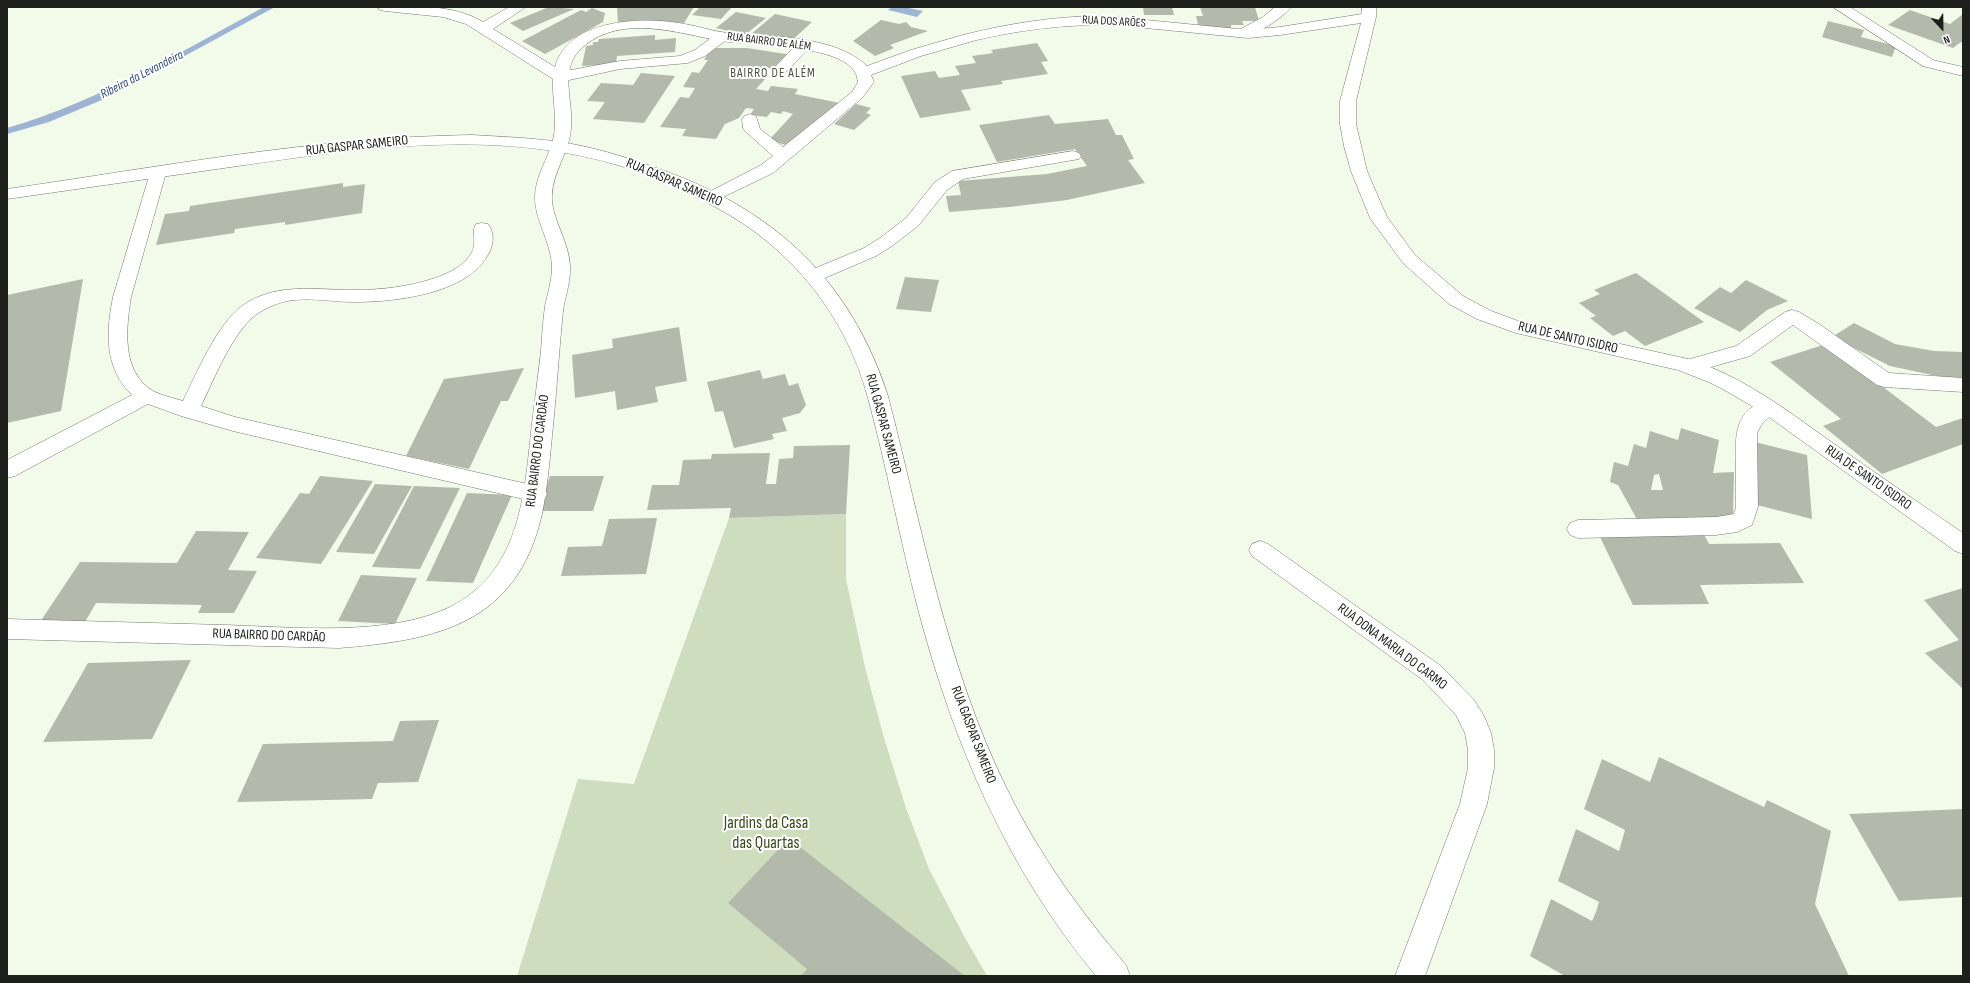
<!DOCTYPE html>
<html>
<head>
<meta charset="utf-8">
<style>
	body { margin:0 }
	#map { position:relative; width:1970px; height:983px; overflow:hidden; background:#f2faea; font-family:"Sofia Sans Condensed",sans-serif }
	canvas { display:block }
	.frame { position:absolute; inset:0; border:8px solid #1c1f1a; pointer-events:none }
	.north { position:absolute; left:1922px; top:8px; width:40px; height:40px; -webkit-text-stroke:3px #fff; paint-order:stroke; rotate:158deg; font-size:11px; font-weight:700; line-height:16px; text-align:center; color:#1c1f1a }
	.north::after { content:''; display:block; margin:auto; width:14px; height:18px; background:#1c1f1a; clip-path:polygon(50% 0,100% 100%,50% 72%,0 100%) }
</style>
</head>
<body>
<div id="map">
<canvas width="1970" height="983"></canvas>
<div class="frame"></div>
<div class="north">N</div>
</div>
<script>
const ctx = document.querySelector('canvas').getContext('2d');
ctx.lineJoin = 'round';
function fill(path, color) { ctx.fillStyle = color; ctx.fill(path, 'evenodd'); }
function strokePath(path, color, width, dash) { ctx.strokeStyle = color; ctx.lineWidth = width; ctx.lineCap = dash ? 'butt' : 'round'; ctx.setLineDash(dash || []); ctx.stroke(path); }
function write(font, color, halo, rows, align = 'center') {
  ctx.font = font + ' "Sofia Sans Condensed",sans-serif'; ctx.lineWidth = 4; ctx.setLineDash([]); ctx.textBaseline = 'middle'; ctx.strokeStyle = halo; ctx.fillStyle = color; for (const [text, x, y, turn = 0] of rows) {
    ctx.save(); ctx.translate(x, y); ctx.rotate((+turn || 0) * Math.PI / 180); ctx.textAlign = isNaN(turn) ? turn : align; if (halo) ctx.strokeText(text, 0, 0); ctx.fillText(text, 0, 0); ctx.restore();
  }
}
fill(new Path2D(`
	M 846,514 L 846,579 L 865,667 L 884,738 L 906,808 L 929,869 L 964,936 L 987,976 L 517,976 L 578,779 L 634,784 L 729,518 Z`), '#ceddbe');
fill(new Path2D(`
	M 892,7 L 904,7 L 923,11 L 917,17 L 888,10 Z`), '#9eb4d2');
fill(new Path2D(`
	M 264,7 L 275,7 L 109,97 L 49,122 L 7,134 L 7,128 C 99,101 181,52 264,7 Z`), '#9eb4d2');
fill(new Path2D(`
	M 549,7 L 574,9 L 523,31 L 510,23 Z
	M 617,7 L 662,7 L 662,8 L 694,7 L 684,23 L 649,21 L 618,23 Z
	M 700,7 L 732,7 L 721,19 L 692,15 Z
	M 1143,7 L 1172,7 L 1174,15 L 1144,15 Z
	M 1200,7 L 1255,7 L 1259,21 L 1242,21 L 1244,25 L 1231,25 L 1231,28 L 1199,28 L 1196,16 L 1203,16 Z
	M 592,8 L 605,13 L 603,22 L 545,54 L 522,41 L 581,10 L 586,12 Z
	M 1910,10 L 1950,24 L 1963,14 L 1963,43 L 1961,42 L 1953,48 L 1888,25 Z
	M 736,12 L 766,18 L 745,35 L 716,28 Z
	M 775,14 L 812,22 L 789,43 L 751,34 Z
	M 881,20 L 899,24 L 906,22 L 911,27 L 928,31 L 890,45 L 894,48 L 875,56 L 853,41 Z
	M 1828,21 L 1864,30 L 1861,37 L 1896,46 L 1892,57 L 1822,37 Z
	M 655,35 L 655,40 L 676,38 L 675,52 L 617,56 L 616,64 L 582,66 L 586,46 L 593,45 L 593,42 L 598,42 L 599,39 Z
	M 1037,43 L 1048,61 L 1041,62 L 1048,74 L 1001,81 L 1003,84 L 961,90 L 971,110 L 920,118 L 901,76 L 935,71 L 939,78 L 960,75 L 955,66 L 976,63 L 972,56 L 993,53 L 991,50 Z
	M 711,48 L 747,48 L 792,55 L 776,70 L 768,68 L 761,76 L 767,77 L 756,89 L 768,91 L 771,86 L 798,89 L 795,94 L 840,103 L 789,146 L 769,140 L 793,114 L 783,111 L 781,114 L 771,112 L 767,117 L 750,115 L 754,109 L 746,108 L 739,118 L 725,124 L 716,139 L 682,136 L 686,129 L 660,127 L 680,97 L 689,98 L 695,88 L 683,87 L 692,72 L 699,73 L 708,60 L 704,60 Z
	M 641,73 L 675,76 L 644,123 L 593,119 L 605,102 L 587,101 L 601,83 L 633,85 Z
	M 856,104 L 871,108 L 866,113 L 871,115 L 854,130 L 834,124 Z
	M 1049,115 L 1055,124 L 1108,119 L 1116,135 L 1122,135 L 1134,159 L 1128,160 L 1145,183 L 1067,200 L 1009,207 L 949,212 L 946,196 L 961,195 L 958,181 L 1047,174 L 1087,166 L 1075,149 L 997,162 L 979,125 Z
	M 343,183 L 343,187 L 365,184 L 362,213 L 285,225 L 285,222 L 235,229 L 234,233 L 156,245 L 165,214 L 189,211 L 190,206 Z
	M 1636,273 L 1704,322 L 1645,346 L 1625,331 L 1613,336 L 1590,318 L 1596,316 L 1579,303 L 1600,294 L 1594,290 Z
	M 905,277 L 939,280 L 931,312 L 896,309 Z
	M 83,279 L 61,411 L 7,423 L 7,295 Z
	M 1746,280 L 1788,301 L 1767,310 L 1740,332 L 1694,308 L 1720,287 L 1731,293 Z
	M 1854,323 L 1895,344 L 1934,351 L 1963,352 L 1963,379 L 1951,379 L 1890,366 L 1832,337 Z
	M 679,327 L 687,381 L 655,387 L 658,402 L 617,410 L 615,391 L 575,398 L 572,355 L 613,348 L 612,339 Z
	M 1826,344 L 1936,427 L 1963,418 L 1963,444 L 1882,474 L 1823,426 L 1841,419 L 1770,362 Z
	M 524,368 L 508,401 L 501,401 L 469,469 L 406,456 L 444,379 Z
	M 760,370 L 763,379 L 785,374 L 789,386 L 798,383 L 806,405 L 800,413 L 782,418 L 787,431 L 772,434 L 774,439 L 734,448 L 723,411 L 715,412 L 707,382 Z
	M 1681,428 L 1719,440 L 1713,473 L 1734,472 L 1733,520 L 1639,523 L 1618,485 L 1610,482 L 1614,462 L 1628,466 L 1634,444 L 1646,448 L 1650,431 L 1678,440 ZM 1659,474 L 1663,490 L 1651,490 L 1654,475 Z
	M 1755,442 L 1807,455 L 1812,519 L 1757,505 Z
	M 850,445 L 846,514 L 729,518 L 731,508 L 647,510 L 652,485 L 679,485 L 683,460 L 711,459 L 712,454 L 770,453 L 766,484 L 776,484 L 779,459 L 793,458 L 794,446 Z
	M 320,476 L 373,481 L 321,564 L 256,558 L 300,493 L 309,494 Z
	M 550,476 L 604,476 L 593,511 L 538,511 Z
	M 375,484 L 412,486 L 374,554 L 336,552 Z
	M 414,486 L 460,488 L 420,569 L 372,567 Z
	M 467,493 L 512,495 L 473,583 L 426,581 Z
	M 657,518 L 646,574 L 561,576 L 568,547 L 602,546 L 609,519 Z
	M 196,531 L 249,532 L 228,570 L 257,571 L 234,613 L 198,613 L 202,605 L 96,603 L 85,622 L 40,622 L 80,562 L 177,563 Z
	M 1702,531 L 1709,544 L 1780,543 L 1804,583 L 1700,585 L 1709,604 L 1633,605 L 1598,533 Z
	M 361,575 L 417,578 L 395,624 L 338,621 Z
	M 1963,588 L 1963,689 L 1925,653 L 1959,640 L 1924,600 Z
	M 191,660 L 152,739 L 43,742 L 88,663 Z
	M 439,720 L 418,782 L 378,783 L 372,799 L 237,802 L 263,744 L 393,741 L 400,721 Z
	M 1659,757 L 1764,807 L 1767,800 L 1831,831 L 1815,904 L 1849,976 L 1565,976 L 1530,956 L 1551,899 L 1592,921 L 1596,912 L 1599,902 L 1558,881 L 1576,829 L 1619,851 L 1625,830 L 1584,809 L 1602,759 L 1650,782 Z
	M 1963,809 L 1963,897 L 1899,901 L 1849,814 Z
	M 789,838 L 828,869 L 965,976 L 801,976 L 807,969 L 728,903 Z`), '#b3baab');
const service = new Path2D(`
	M 1275,7 L 1291,7 C 1283,18 1250,40 1237,37 L 1235,34 L 1237,31 L 1263,17 Z
	M 1833,7 L 1850,7 L 1933,60 L 1935,63 L 1933,66 L 1923,66 Z
	M 721,33 L 726,34 L 728,37 L 726,40 L 705,56 L 688,63 L 620,69 L 560,82 L 555,80 L 552,77 L 555,74 L 560,72 L 620,61 L 680,56 L 695,50 L 716,34 Z
	M 803,42 L 808,43 L 810,46 L 808,49 L 785,73 L 775,73 L 773,70 L 775,67 L 798,43 Z
	M 158,168 L 164,169 L 166,173 L 131,297 C 126,328 121,372 153,391 C 162,396 174,398 183,401 C 196,374 218,323 242,306 C 275,282 316,290 354,290 C 380,290 407,287 432,279 C 445,275 460,268 468,258 C 480,244 470,233 476,224 L 482,223 L 488,224 C 496,235 493,248 486,258 C 464,294 394,302 355,302 C 335,302 315,298 294,300 C 283,301 270,306 260,312 C 235,326 213,381 201,406 L 235,417 L 536,486 L 544,488 L 547,494 L 544,500 L 536,502 L 233,431 L 181,416 L 148,404 L 15,476 L 7,478 L 7,460 L 132,395 C 104,368 106,332 113,297 L 150,173 L 152,169 Z
	M 1792,310 L 1799,312 L 1819,324 L 1889,373 L 1963,378 L 1963,392 L 1884,387 L 1877,385 L 1793,325 L 1750,356 L 1690,373 L 1683,371 L 1680,366 L 1683,361 L 1736,346 L 1785,312 Z
	M 1768,400 L 1775,402 L 1778,407 C 1771,420 1763,417 1757,434 L 1758,507 L 1752,525 L 1737,532 L 1716,535 L 1578,538 L 1570,535 L 1567,529 L 1570,523 L 1578,520 L 1716,517 L 1734,514 L 1736,507 C 1736,492 1736,478 1736,463 C 1735,434 1735,409 1768,400 Z`);
const pedestrian = new Path2D(`
	M 1096,16 L 1120,18 L 1122,21 L 1120,24 L 1115,25 C 1065,24 1017,30 968,42 L 963,41 L 961,38 L 963,35 C 1007,24 1050,17 1096,16 Z`);
const minor = new Path2D(`
	M 378,7 C 413,7 452,3 483,22 L 509,7 L 526,7 L 493,29 L 555,67 C 568,19 640,17 679,23 C 695,25 711,31 727,33 C 770,37 835,35 867,66 L 911,50 L 963,35 L 973,35 L 975,38 L 973,41 L 921,56 L 871,75 L 874,82 L 862,98 L 773,173 L 713,202 L 707,201 L 704,197 L 707,193 L 761,165 L 773,156 L 745,131 L 743,128 L 742,119 L 744,116 L 750,114 L 756,116 L 760,129 L 783,147 L 852,92 L 858,82 C 857,79 857,75 855,72 C 842,50 785,47 762,44 C 748,43 734,43 721,41 C 678,33 622,14 584,46 C 557,68 574,100 571,129 C 569,152 553,172 552,194 C 550,218 571,243 570,270 C 570,284 565,297 563,311 C 559,349 557,388 553,426 C 550,455 548,485 542,514 C 517,624 438,640 339,648 L 7,639 L 7,619 C 80,621 152,623 225,625 C 291,627 390,637 450,607 C 519,572 524,499 531,432 C 534,405 538,378 541,351 C 542,336 543,321 545,306 C 548,293 552,279 552,266 C 551,242 534,218 535,197 C 535,177 548,159 553,140 C 558,120 552,99 553,79 L 466,24 L 443,17 L 385,11 L 380,10 Z
	M 1362,7 L 1376,7 L 1376,17 L 1356,101 L 1356,124 L 1367,171 L 1387,217 L 1415,255 L 1463,296 L 1491,311 L 1521,322 L 1688,359 C 1742,376 1785,409 1830,441 C 1874,472 1919,503 1963,533 L 1963,554 L 1955,551 L 1762,412 L 1728,392 L 1711,383 L 1678,370 L 1516,333 L 1477,319 L 1449,304 L 1403,263 L 1370,218 L 1351,171 L 1344,146 L 1340,124 L 1340,101 L 1361,23 L 1280,35 L 1248,38 L 1115,25 L 1110,24 L 1108,21 L 1110,18 L 1115,17 L 1248,30 L 1280,27 L 1362,14 Z
	M 1928,59 L 1963,67 L 1963,76 L 1923,66 L 1921,63 L 1923,60 Z
	M 1073,151 L 1079,153 L 1081,156 L 1079,159 L 963,179 L 947,190 L 918,226 L 892,246 L 876,256 L 820,280 L 813,282 L 806,280 L 804,276 L 806,272 L 864,248 L 880,238 L 906,218 L 935,182 L 952,171 Z
	M 1260,541 L 1268,544 L 1441,666 L 1474,700 L 1484,716 L 1491,733 L 1494,750 L 1494,768 L 1487,804 L 1425,976 L 1395,976 L 1460,804 L 1468,768 L 1468,750 L 1465,733 L 1456,715 L 1423,680 L 1252,556 L 1249,550 L 1252,544 Z`);
const primary = new Path2D(`
	M 472,135 C 505,137 539,138 572,144 C 604,150 634,160 665,171 C 777,212 851,282 888,396 C 922,527 946,666 1007,789 C 1038,853 1080,911 1126,965 L 1130,976 L 1096,976 C 1006,867 954,745 918,609 C 900,539 887,468 868,398 C 846,316 792,248 717,208 C 685,190 649,174 614,164 C 492,129 361,148 238,166 C 161,177 84,188 7,199 L 7,189 C 161,167 316,137 472,135 Z`);
strokePath(service, '#747a6d', 1);
strokePath(pedestrian, '#747a6d', 1);
strokePath(minor, '#747a6d', 1);
strokePath(primary, '#747a6d', 1);
fill(service, '#fff');
fill(pedestrian, '#fff');
fill(minor, '#fff');
fill(primary, '#fff');
write('12px', '#1c1f1a', '#fff', [
	["RUA DOS ARÕES",1114,22,3],
	["RUA BAIRRO DE ALÉM",769,42,7]
]);
ctx.letterSpacing = '1px';
write('13px', '#4b5144', '#fff', [
	["BAIRRO DE ALÉM",773,74]
]);
ctx.letterSpacing = '0px';
write('italic 13px', '#2e4c76', '#fff', [
	["Ribeira da Levandeira",142,75,-27]
]);
write('14px', '#1c1f1a', '#fff', [
	["RUA GASPAR SAMEIRO",357,146,-6],
	["RUA GASPAR SAMEIRO",674,183,23],
	["RUA DE SANTO ISIDRO",1568,338,13],
	["RUA GASPAR SAMEIRO",883,424,75],
	["RUA BAIRRO DO CARDÃO",538,451,-83],
	["RUA DE SANTO ISIDRO",1868,478,35],
	["RUA BAIRRO DO CARDÃO",269,636,2],
	["RUA DONA MARIA DO CARMO",1392,647,37],
	["RUA GASPAR SAMEIRO",973,735,69]
]);
write('17px', '#374c19', '#fff', [
	["Jardins da Casa",766,824],
	["das Quartas",766,844]
]);
</script>
</body>
</html>
